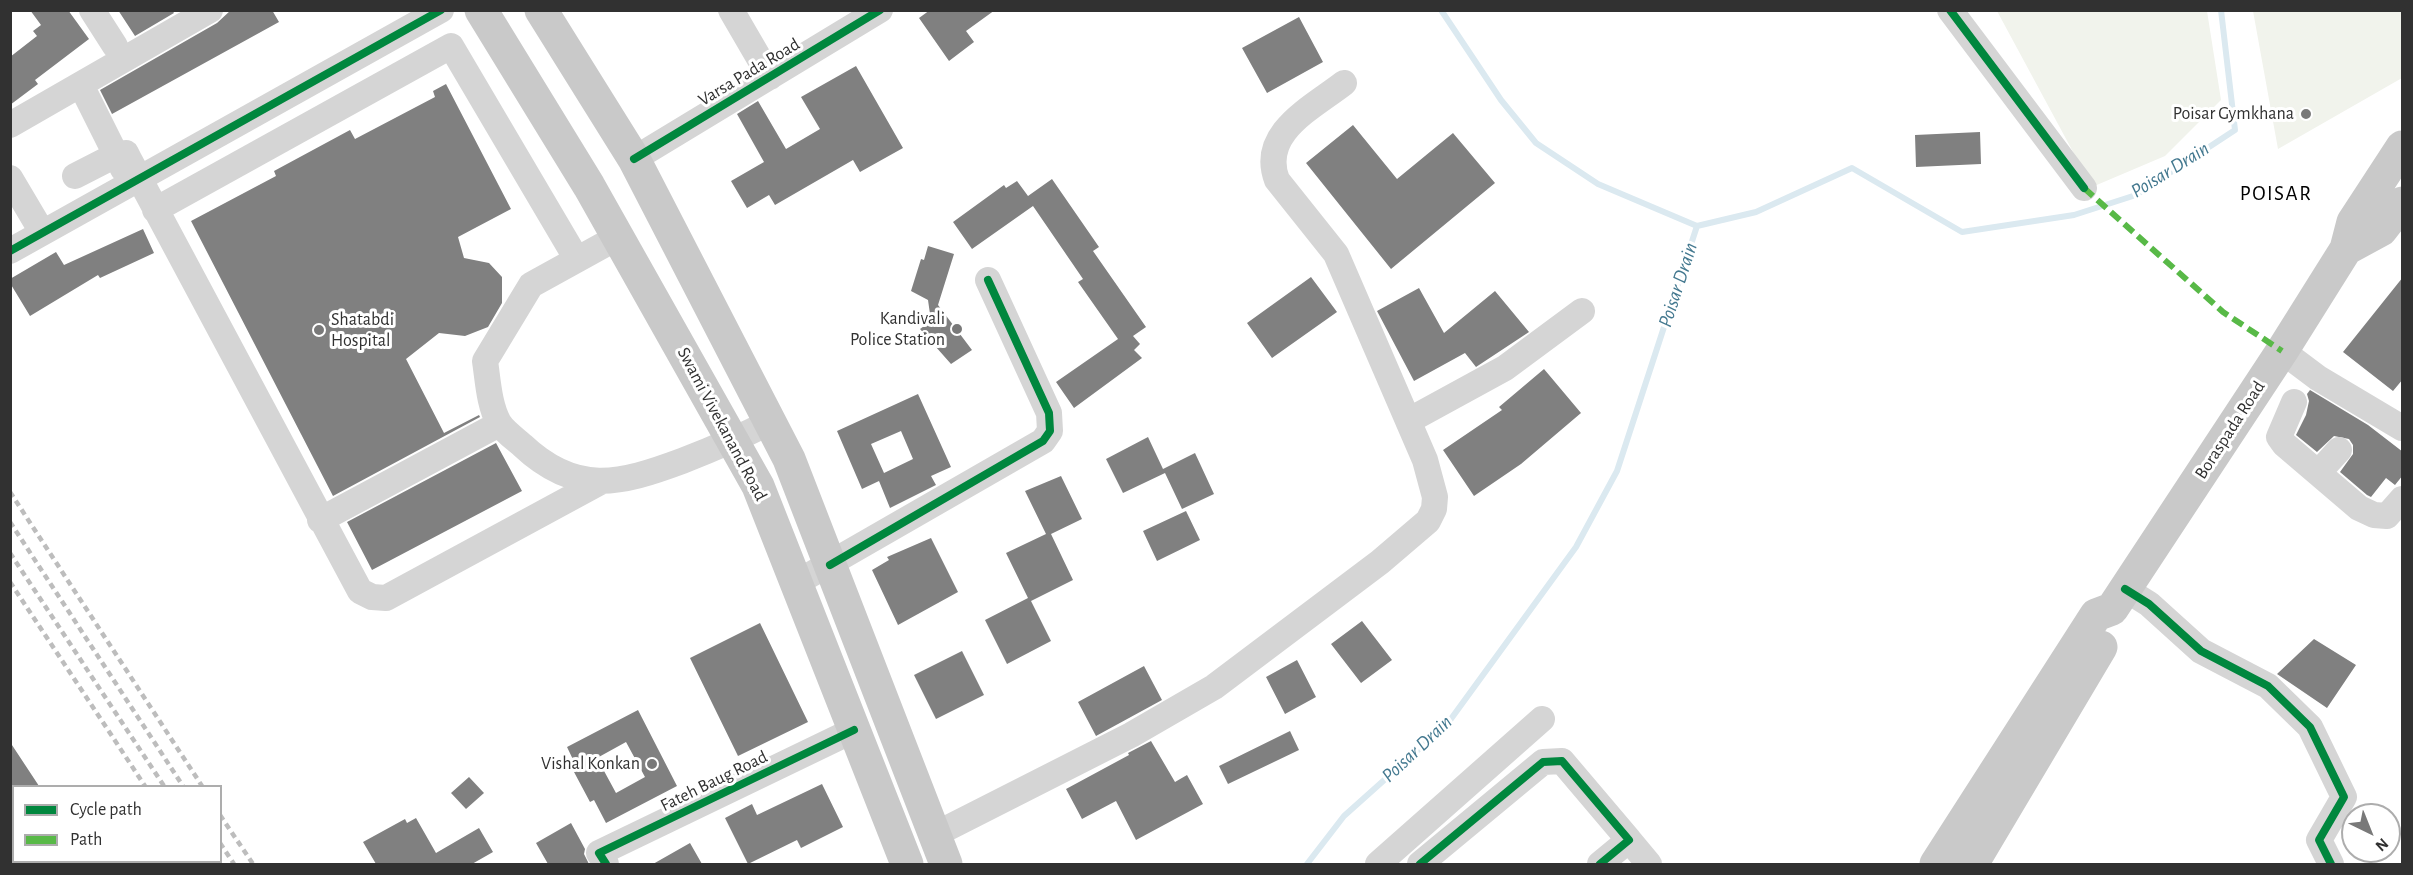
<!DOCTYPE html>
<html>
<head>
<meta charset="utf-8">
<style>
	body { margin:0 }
	#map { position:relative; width:2413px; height:875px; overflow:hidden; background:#fff; font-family:"Alegreya Sans",sans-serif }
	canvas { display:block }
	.frame { position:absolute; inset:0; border:12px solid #313131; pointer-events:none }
	.legend { position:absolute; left:12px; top:785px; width:210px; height:78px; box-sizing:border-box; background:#fff; border:2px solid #adadad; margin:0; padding:8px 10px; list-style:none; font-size:18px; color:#313131 }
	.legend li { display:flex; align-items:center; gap:12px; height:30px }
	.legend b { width:30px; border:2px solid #adadad }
	.north { position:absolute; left:2341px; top:803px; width:60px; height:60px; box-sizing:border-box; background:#fff; border:2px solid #adadad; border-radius:50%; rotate:137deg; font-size:16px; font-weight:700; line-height:24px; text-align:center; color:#313131 }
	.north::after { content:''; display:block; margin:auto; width:21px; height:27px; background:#797979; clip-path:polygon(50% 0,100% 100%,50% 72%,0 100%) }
</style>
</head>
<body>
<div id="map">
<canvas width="2413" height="875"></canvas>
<div class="frame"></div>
<ul class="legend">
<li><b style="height:8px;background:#00873e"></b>Cycle path</li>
<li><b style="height:8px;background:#58b947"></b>Path</li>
</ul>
<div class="north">N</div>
</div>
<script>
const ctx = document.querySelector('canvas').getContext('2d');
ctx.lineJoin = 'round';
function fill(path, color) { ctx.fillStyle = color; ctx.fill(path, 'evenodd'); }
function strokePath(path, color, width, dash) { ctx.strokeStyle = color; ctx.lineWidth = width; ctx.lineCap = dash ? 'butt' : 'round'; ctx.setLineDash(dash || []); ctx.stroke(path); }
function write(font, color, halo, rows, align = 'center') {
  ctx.font = font + ' "Alegreya Sans",sans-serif'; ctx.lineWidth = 6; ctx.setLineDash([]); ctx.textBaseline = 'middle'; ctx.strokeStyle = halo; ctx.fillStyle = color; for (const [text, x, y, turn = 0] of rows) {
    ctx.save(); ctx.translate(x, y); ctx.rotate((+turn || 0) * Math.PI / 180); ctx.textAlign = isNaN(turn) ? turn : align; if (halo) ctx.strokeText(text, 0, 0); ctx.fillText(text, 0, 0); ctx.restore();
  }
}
fill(new Path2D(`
	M 1997,11 L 2207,11 L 2221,100 L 2165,156 L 2092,187 Z
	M 2253,11 L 2402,11 L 2402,78 L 2278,149 Z`), '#f1f3ec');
strokePath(new Path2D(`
	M 1441,10 L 1501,100 L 1536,143 L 1598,184 L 1697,226
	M 1307,864 L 1344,816 L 1448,723 L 1576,547 L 1617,471 L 1697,226 L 1756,212 L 1852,168 L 1962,232 L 2074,215 L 2136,195 L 2235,130 L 2221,10`), '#dbe9f0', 6);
fill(new Path2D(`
	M 30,10 L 68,10 L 89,39 L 35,80 L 38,84 L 10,105 L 10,57 L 37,36 L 33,31 L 41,25 Z
	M 118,10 L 172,10 L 174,13 L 135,36 Z
	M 231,10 L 272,10 L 279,22 L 112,114 L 100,90 L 217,23 Z
	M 930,10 L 995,10 L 966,31 L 974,42 L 949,61 L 919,18 Z
	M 1299,17 L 1323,62 L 1267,93 L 1242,48 Z
	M 856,66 L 903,148 L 860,172 L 853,160 L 775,205 L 769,195 L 747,208 L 731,181 L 764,162 L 737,114 L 758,101 L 786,149 L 820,129 L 801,97 Z
	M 446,84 L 511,209 L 458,237 L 464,258 L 489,263 L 502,277 L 502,303 L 488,327 L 465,336 L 439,333 L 406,359 L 444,433 L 479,415 L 480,417 L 333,496 L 191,221 L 276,176 L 274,171 L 350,130 L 355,139 L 435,97 L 433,91 Z
	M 1353,125 L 1397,179 L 1453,133 L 1495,183 L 1391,269 L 1306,163 Z
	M 1980,132 L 1981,164 L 1916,167 L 1915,135 Z
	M 1052,179 L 1099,247 L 1093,251 L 1146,327 L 1133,336 L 1140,344 L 1134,350 L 1142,358 L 1074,408 L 1056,382 L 1118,339 L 1078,282 L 1083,279 L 1033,206 L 972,249 L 953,222 L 1004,185 L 1006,188 L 1017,181 L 1028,196 Z
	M 143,229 L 154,253 L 100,278 L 98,275 L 30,316 L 10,283 L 10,279 L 56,252 L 64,265 Z
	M 928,246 L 954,254 L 938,305 L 972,350 L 951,364 L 920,329 L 931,321 L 928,300 L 911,291 L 921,259 L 924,260 Z
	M 1311,277 L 1337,312 L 1272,358 L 1247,323 Z
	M 2403,277 L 2403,379 L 2393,391 L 2343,352 Z
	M 1419,288 L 1444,333 L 1495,291 L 1529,332 L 1476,367 L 1465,353 L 1414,381 L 1377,311 Z
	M 1544,369 L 1581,413 L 1521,464 L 1474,496 L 1443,450 L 1502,410 L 1499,407 Z
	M 2310,390 L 2368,425 L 2403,452 L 2403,475 L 2395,485 L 2386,478 L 2371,497 L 2367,495 L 2340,472 L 2353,454 L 2353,445 L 2349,439 L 2334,436 L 2317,452 L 2296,435 L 2306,415 L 2309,401 L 2307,394 Z
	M 918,394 L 951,467 L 931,476 L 936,485 L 890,508 L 879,481 L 862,489 L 837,431 ZM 901,431 L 913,459 L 884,473 L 871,444 Z
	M 1148,437 L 1163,469 L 1195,453 L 1214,494 L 1182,509 L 1165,473 L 1123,493 L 1106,459 Z
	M 496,443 L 522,491 L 372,570 L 347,522 Z
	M 1061,476 L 1082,519 L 1051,534 L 1073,580 L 1031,601 L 1051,641 L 1007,664 L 985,620 L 1028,598 L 1006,553 L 1046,534 L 1025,491 Z
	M 1186,511 L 1200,540 L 1157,561 L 1143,531 Z
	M 931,538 L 958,592 L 898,625 L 872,570 L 889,560 L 887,557 Z
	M 1362,621 L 1392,660 L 1361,683 L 1331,644 Z
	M 760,623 L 808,722 L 738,756 L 690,658 Z
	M 2314,639 L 2356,665 L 2327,708 L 2277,674 Z
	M 962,651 L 984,695 L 936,719 L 914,675 Z
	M 1297,660 L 1316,697 L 1285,714 L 1266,677 Z
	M 1144,666 L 1162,700 L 1096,736 L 1078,702 Z
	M 638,710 L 677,786 L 606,823 L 594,800 L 590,802 L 574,772 L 578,770 L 567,747 ZM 626,742 L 645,777 L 616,793 L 597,758 Z
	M 1290,731 L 1299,750 L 1228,784 L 1219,766 Z
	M 1151,741 L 1175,782 L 1187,775 L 1203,804 L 1136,840 L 1116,801 L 1082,819 L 1066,789 L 1129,755 L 1128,753 Z
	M 10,742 L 39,786 L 10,786 Z
	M 469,777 L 484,793 L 466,809 L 451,793 Z
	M 822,784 L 843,827 L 801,848 L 797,840 L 748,864 L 725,818 L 752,804 L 757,815 Z
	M 416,818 L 436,853 L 479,828 L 493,852 L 472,864 L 376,864 L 363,842 L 405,819 L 407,823 Z
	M 571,823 L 585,849 L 584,854 L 589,864 L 548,864 L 536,843 Z
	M 690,843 L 702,864 L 653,864 Z`), '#808080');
strokePath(new Path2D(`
	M 92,10 L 115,46
	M 731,10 L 770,77
	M 1950,10 L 2084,188
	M 81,85 L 116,155 L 126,153 L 130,161 L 360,591 L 372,597 L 386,598 L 602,481
	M 10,125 L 210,10
	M 634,159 L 880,10
	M 75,176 L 116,155 L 123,169
	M 10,178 L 42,232
	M 155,210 L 451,46 L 576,258
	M 618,237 L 531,285 L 485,361 C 488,381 489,405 499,423 C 504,431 515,439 522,445 C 576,496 620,484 682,461 C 713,449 741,437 770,422
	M 10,251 L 441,10
	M 2282,351 L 2318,378 L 2402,428
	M 2294,402 L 2279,437 L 2284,444 L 2359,508 L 2374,515 L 2387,516 L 2402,499
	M 1408,421 L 1505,368 L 1582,311
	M 2318,473 L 2339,450
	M 320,520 L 499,424
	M 796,583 L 1043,441 L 1050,431 L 1049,413 L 988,280
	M 2125,589 L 2149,604 L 2201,651 L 2268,686 L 2310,727 L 2344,797 L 2319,840 L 2331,864
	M 934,835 L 1131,735 L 1214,687 L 1380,562 L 1428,521 L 1434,509 L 1435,497 L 1425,460 L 1336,254 L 1277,180 C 1259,133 1312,108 1344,83
	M 1629,840 L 1649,864
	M 606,864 L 599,853 L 854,730
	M 1378,864 L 1542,719
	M 1420,864 L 1543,762 L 1562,761 L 1629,840 L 1600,864`), '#d5d5d5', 26);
strokePath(new Path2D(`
	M 481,10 L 589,186 L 758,486 L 907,864
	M 541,10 L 634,159 L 789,459 L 946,864
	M 2346,249 L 2381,230 L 2402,203
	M 1936,864 L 2096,615 L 2112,609 L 2282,351 L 2346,249 L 2353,222 L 2402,147
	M 1972,864 L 2101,647`), '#c9c9c9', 33);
strokePath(new Path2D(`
	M 10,492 L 202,786
	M 10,522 L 183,786
	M 10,553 L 164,786
	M 10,582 L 145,786
	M 220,815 L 253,864
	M 220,843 L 234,864
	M 194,862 L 196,864
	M 214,862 L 216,864`), '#bdbdbd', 4.5, [6, 4.5]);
strokePath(new Path2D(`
	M 2084,188 L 2223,312 L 2282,351`), '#58b947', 6, [12, 6]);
strokePath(new Path2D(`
	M 1950,10 L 2084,188
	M 634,159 L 880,10
	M 10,251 L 441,10
	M 830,565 L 1043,441 L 1050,431 L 1049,413 L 988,280
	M 2125,589 L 2149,604 L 2201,651 L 2268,686 L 2310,727 L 2344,797 L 2319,840 L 2331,864
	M 606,864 L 599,853 L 854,730
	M 1420,864 L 1543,762 L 1562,761 L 1629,840 L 1600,864`), '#00873e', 8);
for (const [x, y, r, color] of [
	[2306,114,6,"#797979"],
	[957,329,6,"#797979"],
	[319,330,6,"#797979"],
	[652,764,6,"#797979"]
]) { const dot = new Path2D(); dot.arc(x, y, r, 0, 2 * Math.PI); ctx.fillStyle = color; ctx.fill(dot); strokePath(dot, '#fff', 2); }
write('18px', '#313131', '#fff', [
	["Varsa Pada Road",749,72,-31],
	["Swami Vivekanand Road",722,424,62],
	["Boraspada Road",2230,430,-57],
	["Fateh Baug Road",714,781,-26]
]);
write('18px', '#313131', '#fff', [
	["Poisar Gymkhana",2294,114],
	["Kandivali",945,319],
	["Police Station",945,340],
	["Shatabdi",331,320,"left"],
	["Hospital",331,341,"left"],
	["Vishal Konkan",640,764]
], 'right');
write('italic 20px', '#43788f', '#fff', [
	["Poisar Drain",2170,170,-32],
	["Poisar Drain",1678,285,-72],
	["Poisar Drain",1417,749,-43]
]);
ctx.letterSpacing = '1.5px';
write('21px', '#000', '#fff', [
	["POISAR",2276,194]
]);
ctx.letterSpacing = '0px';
</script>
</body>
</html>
